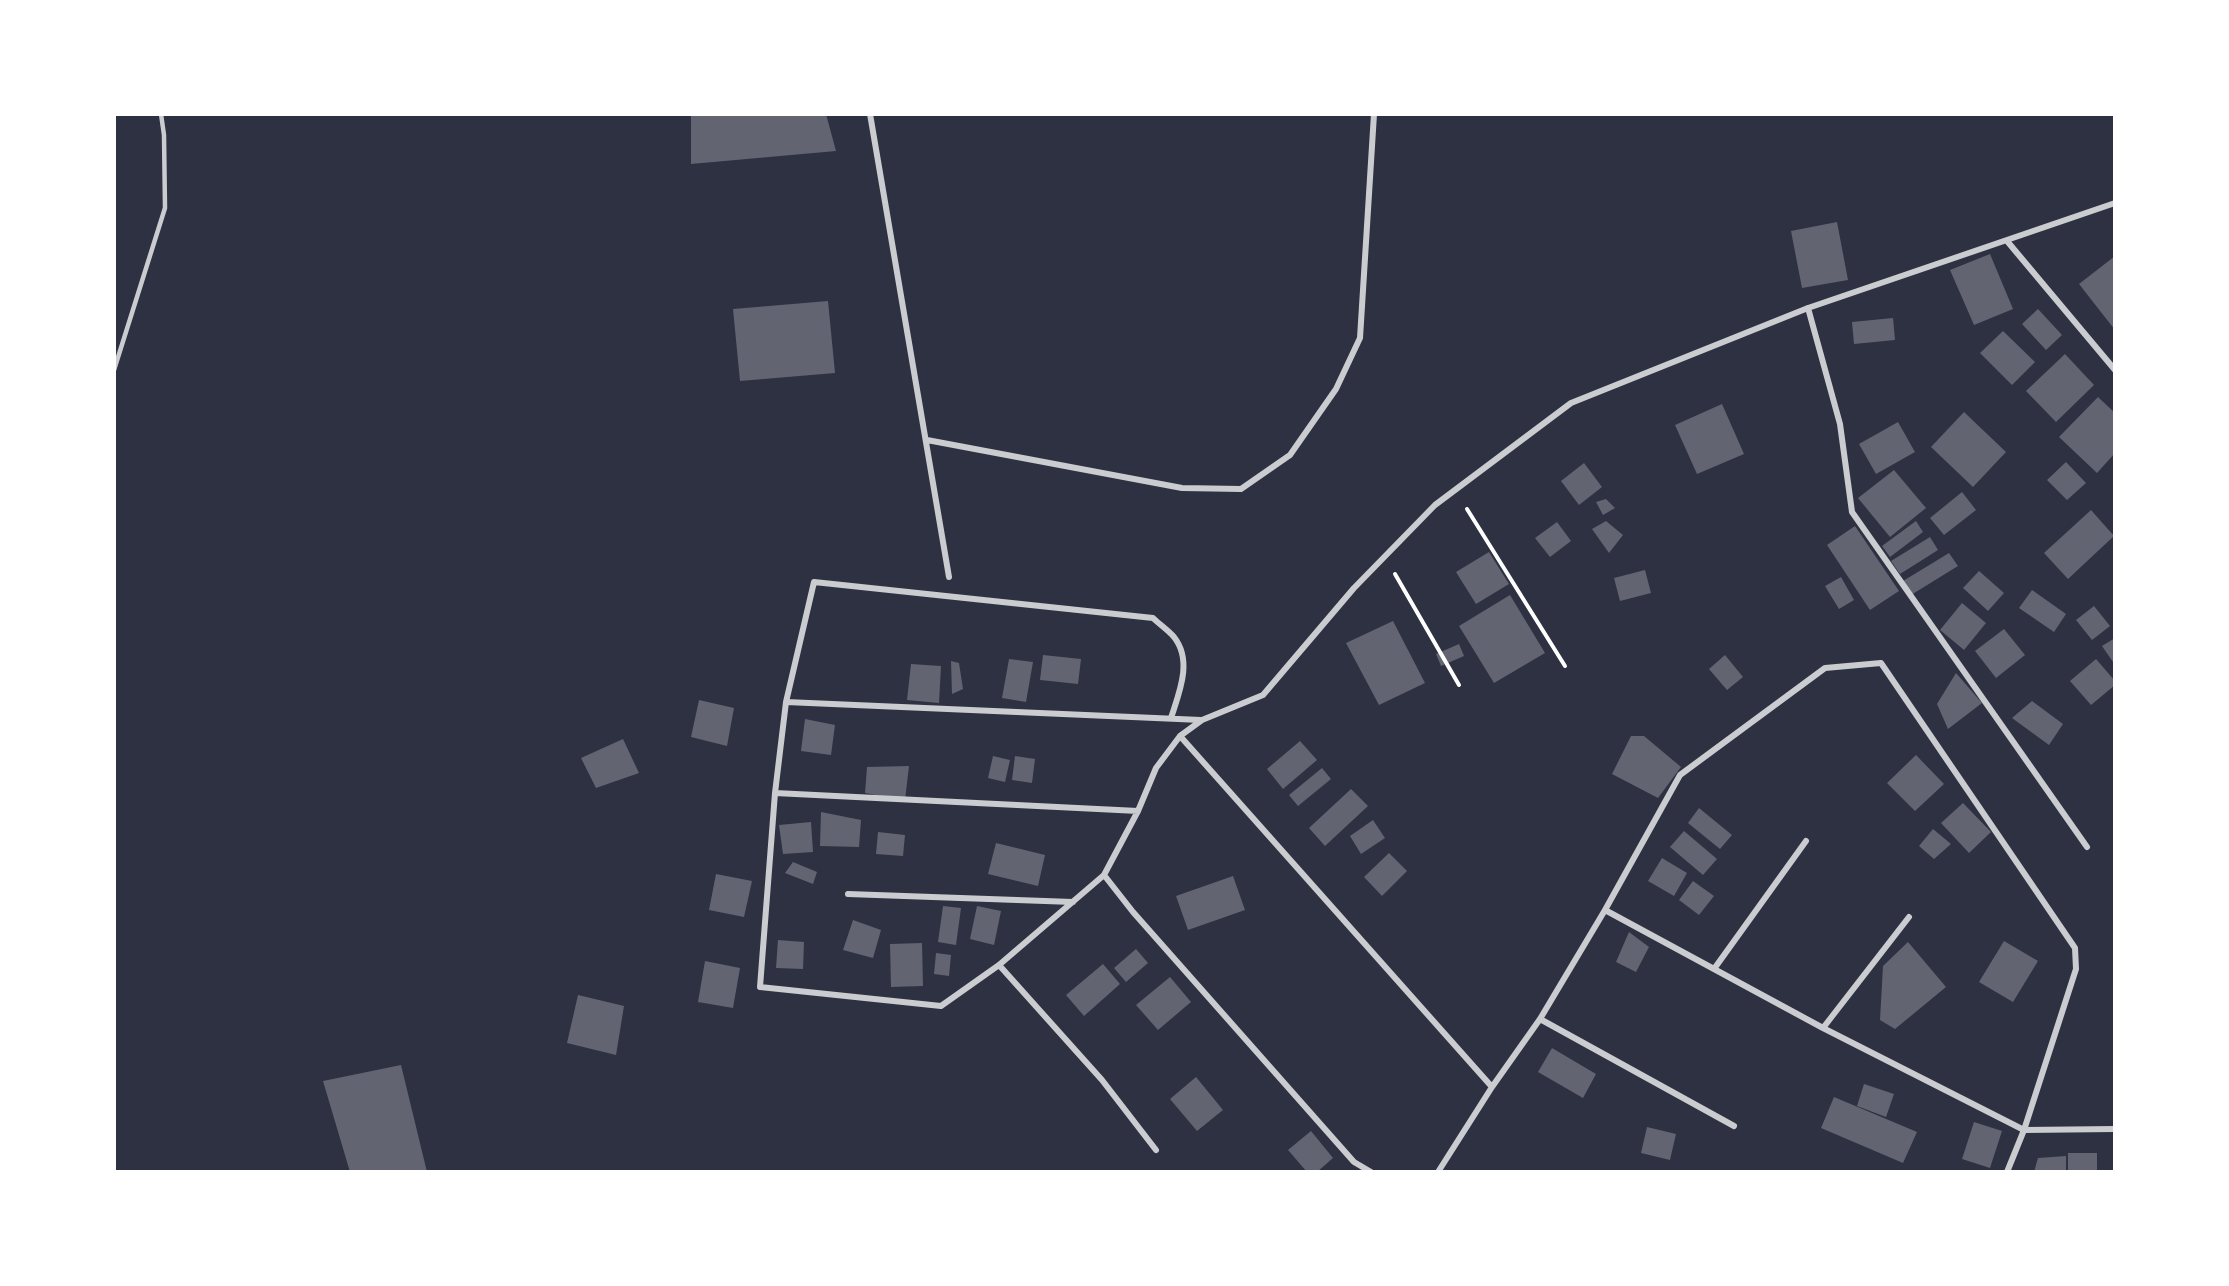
<!DOCTYPE html>
<html>
<head>
<meta charset="utf-8">
<style>
	body { margin:0 }
	#map { position:relative; width:2229px; height:1286px; overflow:hidden; background:#2d3142; font-family:"Noto Sans",sans-serif }
	canvas { display:block }
	.frame { position:absolute; inset:0; border:116px solid #fff; pointer-events:none }
</style>
</head>
<body>
<div id="map">
<canvas width="2229" height="1286"></canvas>
<div class="frame"></div>
</div>
<script>
const ctx = document.querySelector('canvas').getContext('2d');
ctx.lineJoin = 'round';
function fill(path, color) { ctx.fillStyle = color; ctx.fill(path, 'evenodd'); }
function strokePath(path, color, width, dash) { ctx.strokeStyle = color; ctx.lineWidth = width; ctx.lineCap = dash ? 'butt' : 'round'; ctx.setLineDash(dash || []); ctx.stroke(path); }
fill(new Path2D(`
	M 691,114 L 826,114 L 836,151 L 691,164 Z
	M 1837,222 L 1848,280 L 1802,288 L 1791,231 Z
	M 1990,254 L 2013,309 L 1974,325 L 1950,270 Z
	M 2115,256 L 2115,330 L 2079,284 Z
	M 828,301 L 835,373 L 740,381 L 733,309 Z
	M 2038,309 L 2062,335 L 2046,350 L 2022,324 Z
	M 1893,318 L 1895,340 L 1854,344 L 1852,322 Z
	M 2003,331 L 2035,362 L 2012,385 L 1980,353 Z
	M 2065,354 L 2094,385 L 2056,422 L 2026,391 Z
	M 2098,397 L 2115,413 L 2115,453 L 2097,473 L 2059,437 Z
	M 1722,404 L 1744,454 L 1697,474 L 1675,425 Z
	M 1964,412 L 2006,452 L 1973,487 L 1931,447 Z
	M 1898,422 L 1915,452 L 1876,474 L 1859,444 Z
	M 2066,462 L 2086,483 L 2067,500 L 2047,480 Z
	M 1584,463 L 1602,487 L 1579,505 L 1561,481 Z
	M 1894,470 L 1926,508 L 1890,537 L 1858,498 Z
	M 1962,492 L 1976,510 L 1944,535 L 1930,518 Z
	M 1606,499 L 1615,508 L 1603,515 L 1596,502 Z
	M 2091,510 L 2114,536 L 2068,579 L 2044,553 Z
	M 1606,521 L 1623,535 L 1609,553 L 1592,529 Z
	M 1916,521 L 1923,532 L 1890,557 L 1882,546 Z
	M 1557,522 L 1571,541 L 1550,557 L 1535,538 Z
	M 1855,526 L 1899,591 L 1870,610 L 1827,545 Z
	M 1930,537 L 1938,550 L 1900,574 L 1891,561 Z
	M 1489,552 L 1509,584 L 1476,604 L 1456,572 Z
	M 1949,553 L 1958,566 L 1911,595 L 1903,581 Z
	M 1645,570 L 1651,593 L 1620,601 L 1614,578 Z
	M 1979,571 L 2004,593 L 1988,611 L 1963,588 Z
	M 1841,577 L 1854,600 L 1839,609 L 1825,586 Z
	M 2032,590 L 2066,614 L 2054,632 L 2019,608 Z
	M 1510,595 L 1545,653 L 1494,683 L 1459,626 Z
	M 1962,603 L 1986,623 L 1964,650 L 1940,630 Z
	M 2094,606 L 2110,626 L 2092,640 L 2076,620 Z
	M 1393,621 L 1425,683 L 1379,705 L 1346,643 Z
	M 2004,629 L 2025,655 L 1996,678 L 1975,651 Z
	M 2115,638 L 2115,665 L 2102,646 Z
	M 1459,644 L 1464,656 L 1441,666 L 1436,654 Z
	M 1043,655 L 1081,659 L 1078,684 L 1040,680 Z
	M 1725,655 L 1743,677 L 1727,690 L 1709,669 Z
	M 1009,659 L 1033,662 L 1026,702 L 1002,698 Z
	M 2096,659 L 2115,681 L 2115,685 L 2091,705 L 2070,681 Z
	M 951,661 L 959,663 L 963,689 L 952,694 Z
	M 911,664 L 941,666 L 939,703 L 907,700 Z
	M 1956,673 L 1982,703 L 1948,729 L 1937,704 Z
	M 699,700 L 734,708 L 727,746 L 691,737 Z
	M 2032,701 L 2063,724 L 2049,745 L 2012,718 Z
	M 805,719 L 835,725 L 831,755 L 801,751 Z
	M 1631,736 L 1644,736 L 1681,767 L 1658,798 L 1612,774 Z
	M 623,739 L 639,773 L 596,788 L 581,758 Z
	M 1300,741 L 1317,760 L 1283,789 L 1267,769 Z
	M 1916,755 L 1944,784 L 1915,811 L 1887,783 Z
	M 993,756 L 1010,760 L 1005,782 L 988,778 Z
	M 1015,756 L 1035,759 L 1032,783 L 1012,780 Z
	M 909,766 L 905,800 L 865,793 L 867,767 Z
	M 1322,768 L 1331,779 L 1298,806 L 1289,795 Z
	M 1351,789 L 1368,806 L 1325,846 L 1309,828 Z
	M 1963,803 L 1991,832 L 1969,853 L 1941,823 Z
	M 1699,808 L 1732,835 L 1720,849 L 1688,823 Z
	M 821,812 L 861,820 L 859,847 L 820,846 Z
	M 1373,820 L 1385,838 L 1361,854 L 1350,836 Z
	M 811,822 L 813,852 L 783,854 L 779,825 Z
	M 1933,829 L 1951,844 L 1934,859 L 1919,846 Z
	M 1684,831 L 1717,859 L 1703,875 L 1670,847 Z
	M 878,832 L 905,835 L 903,856 L 876,854 Z
	M 996,843 L 1045,855 L 1038,886 L 988,874 Z
	M 1389,853 L 1407,871 L 1382,896 L 1364,877 Z
	M 1662,858 L 1687,873 L 1674,896 L 1648,881 Z
	M 793,862 L 817,872 L 813,884 L 785,873 Z
	M 716,874 L 752,881 L 744,917 L 709,910 Z
	M 1233,876 L 1245,910 L 1188,930 L 1176,896 Z
	M 1693,881 L 1714,896 L 1699,915 L 1679,900 Z
	M 943,906 L 961,908 L 956,945 L 938,942 Z
	M 977,906 L 1001,911 L 994,945 L 970,939 Z
	M 853,920 L 881,930 L 873,958 L 843,950 Z
	M 1629,932 L 1649,947 L 1636,972 L 1616,962 Z
	M 778,940 L 804,942 L 803,969 L 776,968 Z
	M 2004,941 L 2038,961 L 2013,1002 L 1979,982 Z
	M 1908,942 L 1946,987 L 1895,1029 L 1880,1020 L 1883,966 Z
	M 922,943 L 923,986 L 891,987 L 890,944 Z
	M 1136,949 L 1148,963 L 1126,982 L 1114,968 Z
	M 936,953 L 951,955 L 949,976 L 934,974 Z
	M 705,961 L 740,968 L 733,1008 L 698,1002 Z
	M 1103,964 L 1120,984 L 1084,1016 L 1066,995 Z
	M 1170,977 L 1191,1002 L 1158,1030 L 1136,1005 Z
	M 578,995 L 624,1006 L 616,1055 L 567,1043 Z
	M 1552,1048 L 1596,1074 L 1583,1098 L 1538,1072 Z
	M 401,1065 L 427,1172 L 350,1172 L 323,1081 Z
	M 1196,1077 L 1223,1110 L 1197,1131 L 1170,1099 Z
	M 1864,1084 L 1894,1094 L 1886,1117 L 1857,1106 Z
	M 1834,1097 L 1917,1132 L 1903,1163 L 1821,1128 Z
	M 1974,1122 L 2002,1131 L 1990,1168 L 1962,1159 Z
	M 1647,1127 L 1676,1134 L 1670,1160 L 1641,1153 Z
	M 1311,1131 L 1333,1158 L 1317,1172 L 1307,1172 L 1288,1150 Z
	M 2068,1153 L 2097,1153 L 2097,1172 L 2068,1172 Z
	M 2066,1156 L 2066,1172 L 2034,1172 L 2038,1158 Z`), '#626471');
strokePath(new Path2D(`
	M 1467,509 L 1565,666
	M 1395,574 L 1459,685`), '#fff', 4);
strokePath(new Path2D(`
	M 114,370 L 165,208 L 164,135 L 161,114`), '#caccd0', 4.5);
strokePath(new Path2D(`
	M 870,114 L 949,577
	M 2007,241 L 2115,370
	M 1808,308 L 1840,424 L 1852,512 L 2087,847
	M 927,440 L 1182,488 L 1241,489 L 1290,455 L 1336,389 L 1360,338 L 1374,114
	M 786,702 L 1201,720
	M 1171,718 C 1179,693 1193,661 1174,637 C 1168,630 1159,624 1153,618 L 814,582 L 786,702 L 775,793 L 760,987 L 941,1006 L 999,965 L 1104,875 L 1138,811 L 1156,768 L 1180,736 L 1202,720 L 1263,695 L 1354,588 L 1435,505 L 1571,403 L 1808,308 L 2115,203
	M 1180,736 L 1492,1087
	M 775,793 L 1138,811
	M 1104,875 L 1133,912 L 1354,1162 L 1371,1172
	M 848,894 L 1073,902
	M 1605,910 L 1823,1028 L 2024,1130 L 2115,1129
	M 999,965 L 1102,1080 L 1156,1150
	M 1714,969 L 1806,841
	M 1540,1019 L 1734,1126
	M 1823,1028 L 1909,917
	M 1438,1172 L 1492,1087 L 1540,1019 L 1605,910 L 1680,775 L 1825,668 L 1881,663 L 2075,948 L 2076,969 L 2024,1130 L 2007,1172`), '#caccd0', 6);
</script>
</body>
</html>
